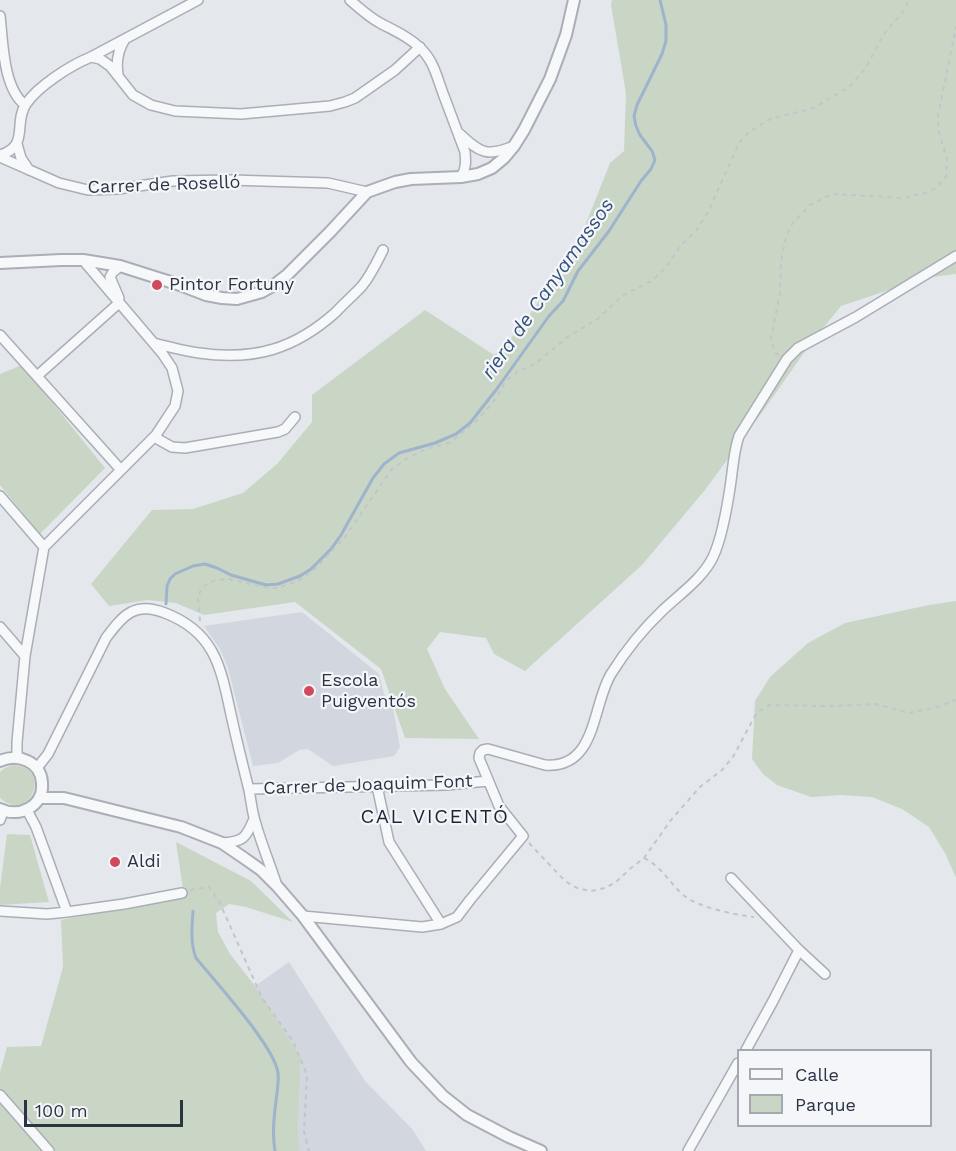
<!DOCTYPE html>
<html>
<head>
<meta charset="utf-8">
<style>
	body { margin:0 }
	#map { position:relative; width:956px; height:1151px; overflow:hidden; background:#e4e7ec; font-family:"Work Sans",sans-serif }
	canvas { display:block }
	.legend { position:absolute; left:737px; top:1049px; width:195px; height:78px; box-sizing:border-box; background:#f4f6f9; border:2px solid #a4a8b1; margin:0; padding:8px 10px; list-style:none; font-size:18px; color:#2b3445 }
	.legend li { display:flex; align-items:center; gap:12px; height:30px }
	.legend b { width:30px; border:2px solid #a4a8b1 }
	.scale { position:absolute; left:24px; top:1100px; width:159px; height:27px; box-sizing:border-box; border:3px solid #2b3445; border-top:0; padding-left:8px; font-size:18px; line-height:21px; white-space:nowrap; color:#2b3445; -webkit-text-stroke:4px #f4f6f9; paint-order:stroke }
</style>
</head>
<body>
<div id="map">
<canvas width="956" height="1151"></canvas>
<ul class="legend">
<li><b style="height:8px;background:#f7f8fa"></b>Calle</li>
<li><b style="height:16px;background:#c9d6c5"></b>Parque</li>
</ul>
<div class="scale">100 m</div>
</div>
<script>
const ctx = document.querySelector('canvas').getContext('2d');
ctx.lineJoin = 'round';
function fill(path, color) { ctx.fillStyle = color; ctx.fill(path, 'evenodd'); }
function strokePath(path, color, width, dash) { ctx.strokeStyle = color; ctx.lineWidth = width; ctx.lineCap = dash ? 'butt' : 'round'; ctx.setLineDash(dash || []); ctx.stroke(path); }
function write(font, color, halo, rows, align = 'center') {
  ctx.font = font + ' "Work Sans",sans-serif'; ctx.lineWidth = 4.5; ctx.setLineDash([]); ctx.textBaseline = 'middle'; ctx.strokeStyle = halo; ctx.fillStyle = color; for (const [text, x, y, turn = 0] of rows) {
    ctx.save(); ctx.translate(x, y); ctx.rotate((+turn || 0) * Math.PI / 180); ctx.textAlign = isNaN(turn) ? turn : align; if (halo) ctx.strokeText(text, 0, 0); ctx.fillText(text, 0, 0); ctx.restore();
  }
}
fill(new Path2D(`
	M 302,612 L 379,674 L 384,694 L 393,708 L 400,747 L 394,756 L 333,766 L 308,749 L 299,750 L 278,763 L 253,766 L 228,668 L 220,649 L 204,626 Z
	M 289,962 L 365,1081 L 413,1130 L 426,1151 L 300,1151 L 298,1132 L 301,1057 L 255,986 Z`), '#d2d6de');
fill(new Path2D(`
	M 612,0 L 956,0 L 956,274 L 925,278 L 841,306 L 808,347 L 768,404 L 705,490 L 642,565 L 525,671 L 494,654 L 486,638 L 440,632 L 427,649 L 445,689 L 479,739 L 405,738 L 381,669 L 295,602 L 204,615 L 176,603 L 148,600 L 109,606 L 91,584 L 152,510 L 193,509 L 243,493 L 277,464 L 312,422 L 312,395 L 425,310 L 494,355 L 507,343 L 523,324 L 577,246 L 610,163 L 624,151 L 626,93 L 611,5 Z
	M 22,365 L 105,468 L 40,534 L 0,485 L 0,374 Z
	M 956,601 L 956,878 L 945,853 L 929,827 L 902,809 L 872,797 L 841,795 L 811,797 L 777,785 L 763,774 L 752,759 L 755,701 L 770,677 L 808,643 L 845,623 L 929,605 Z
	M 13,765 C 54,767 30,825 0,798 L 0,772 L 5,768 Z
	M 7,834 L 30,835 L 49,902 L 0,905 L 0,888 Z
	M 176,842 L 251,881 L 293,922 L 246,907 L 229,904 L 216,913 L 218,932 L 230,954 L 255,986 L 301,1057 L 298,1132 L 300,1151 L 0,1151 L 0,1072 L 7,1047 L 41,1046 L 63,967 L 61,920 L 184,896 Z`), '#c9d6c5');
strokePath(new Path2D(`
	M 166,604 L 167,586 L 170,579 L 175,574 L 193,566 L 205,564 L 217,568 L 231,575 L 266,585 L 278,584 L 300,576 L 311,569 L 331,549 L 341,535 L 373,478 L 384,464 L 399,453 L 435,443 L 456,434 L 470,423 L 496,390 L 549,316 L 563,301 L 578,271 L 609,231 L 641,181 L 651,169 L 655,160 L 652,151 L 640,135 L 636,126 L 634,116 L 637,105 L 662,54 L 666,41 L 666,25 L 660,0
	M 193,911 C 192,927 190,942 196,958 C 215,981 275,1047 278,1073 C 279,1082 277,1092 276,1101 C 274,1117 272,1134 275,1151`), '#9fb4cc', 3);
const minor = new Path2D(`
	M 350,0 C 359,8 369,17 380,23 C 393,30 408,36 419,47 C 434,60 437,78 444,96 C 451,115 458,133 465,152 C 466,162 466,169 461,177
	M 0,16 C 3,42 3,88 25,105
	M 91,57 L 100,59 L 110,66 L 133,95 L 151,105 L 175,111 L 241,114 L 330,106 L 345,102 L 355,98 L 395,70 L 420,47
	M 118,74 C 116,62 118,50 125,39
	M 460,134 C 480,153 487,157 514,146
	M 17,144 L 21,158 L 29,170
	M 0,155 C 30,146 13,123 26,104 C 38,86 71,65 91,57 L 198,0
	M 0,157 L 59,183 L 88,190 L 118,189 L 173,181 L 231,180 L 328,183 L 367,192
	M 119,298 L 110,277 L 113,272 L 120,266
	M 0,335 L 121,470
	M 154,343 C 169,347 184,351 199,353 C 254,361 295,349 336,312 C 344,303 354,295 362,286 C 371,275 377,262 383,250
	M 37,376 L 119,303
	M 154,437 L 172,447 L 185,448 L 278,432 L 285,429 L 295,417
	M 0,496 L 44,547
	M 0,627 L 25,656
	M 17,757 L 17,742 L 25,656 L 44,547 L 156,435 L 175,406 L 178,391 L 172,368 L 162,353 L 83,260
	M 37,768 L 48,754 L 106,638 C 123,615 135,601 165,613 C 217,633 221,670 232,719 C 237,742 243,766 249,790 C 251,800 252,811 255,821 C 261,843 270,864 277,886
	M 377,786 L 389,842 L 441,924
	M 249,789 L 446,785 L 488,781
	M 27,810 L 36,827 L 67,912
	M 0,820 L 3,811
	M 222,843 C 243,842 246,838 254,819
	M 731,878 L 799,950 L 825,974
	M 0,911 L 47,914 L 67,912 L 124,904 L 182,893
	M 303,916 L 422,927 L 441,924 L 457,917 L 470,900 L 523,836 L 499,806 L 479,758 L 480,753 L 483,750 L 488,749 L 545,765 C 597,769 592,705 611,674 C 626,650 643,629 663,610 C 680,594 703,578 713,557 C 722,538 728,502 731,481 C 733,466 734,450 739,436 L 787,359 L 798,348 L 856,317 L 956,256
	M 746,1050 L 773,1001 L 799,950
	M 0,1095 L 49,1151
	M 688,1151 L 738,1063`);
const tertiary = new Path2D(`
	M 0,263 L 61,260 L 83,260 L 120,266 L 180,285 L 206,295 L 222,298 L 237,299 L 262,292 L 274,285 L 287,275 L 330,232 L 367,192 L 395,182 L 411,179 L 461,177 L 478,174 L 492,168 L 504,158 L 514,146 L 524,130 L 550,79 L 566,35 L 574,0
	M 0,761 C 17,753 41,761 42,783 C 44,807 19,818 0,809
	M 39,798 L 64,798 L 181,827 L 222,843 L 244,858 L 261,870 L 277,886 L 303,916 L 411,1062 L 443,1096 L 467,1115 L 509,1137 L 541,1151`);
strokePath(minor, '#a9aeb7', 12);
strokePath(tertiary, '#a9aeb7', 14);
strokePath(new Path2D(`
	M 779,355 L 775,353 L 771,339 L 780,292 L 781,261 L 786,237 L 792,224 L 810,205 L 832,194 L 903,198 L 925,193 L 936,188 L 946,177 L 947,159 L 939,133 L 938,116 L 956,27
	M 200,621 L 198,598 L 201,589 L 208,583 L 216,580 L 229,579 L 263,587 L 276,588 L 290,584 L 303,578 L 315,569 L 345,537 L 391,470 L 406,459 L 426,449 L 451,442 L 476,421 L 492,404 L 506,381 L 517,372 L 535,364 L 569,336 L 599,318 L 622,296 L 653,280 L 666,267 L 682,244 L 696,231 L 708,212 L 739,143 L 748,133 L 770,119 L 814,108 L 850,86 L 865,69 L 884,34 L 905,9 L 909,0
	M 529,843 L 565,881 L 577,888 L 591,891 L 605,888 L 616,882 L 631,868 L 644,858 L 671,820 L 700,787 L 722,770 L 733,757 L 757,712 L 770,705 L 830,706 L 876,704 L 909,713 L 937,707 L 956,700
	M 644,858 C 664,868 670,885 686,897 C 701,908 736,915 754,917
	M 190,890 L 209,887 L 219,901 L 262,998 L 293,1041 L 307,1075 L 304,1132 L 309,1151`), '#c2c5cb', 2, [4.5, 4.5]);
strokePath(minor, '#f7f8fa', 9);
strokePath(tertiary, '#f7f8fa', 10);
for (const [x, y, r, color] of [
	[157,285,6,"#d1495b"],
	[309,691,6,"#d1495b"],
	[115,862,6,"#d1495b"]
]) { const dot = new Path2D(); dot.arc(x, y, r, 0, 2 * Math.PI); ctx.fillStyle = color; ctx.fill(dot); strokePath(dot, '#f4f6f9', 2); }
write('18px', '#2b3445', '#f4f6f9', [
	["Carrer de Roselló",164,185,-2],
	["Carrer de Joaquim Font",368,785,-2]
]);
write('18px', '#2b3445', '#f4f6f9', [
	["Pintor Fortuny",169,285],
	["Escola",321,681],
	["Puigventós",321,702],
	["Aldi",127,862]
], 'left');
write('italic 20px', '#34527a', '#f4f6f9', [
	["riera de Canyamassos",548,289,-55]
]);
ctx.letterSpacing = '1.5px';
write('20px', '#1d2536', '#f4f6f9', [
	["CAL VICENTÓ",435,817]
]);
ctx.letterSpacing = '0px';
</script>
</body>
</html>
